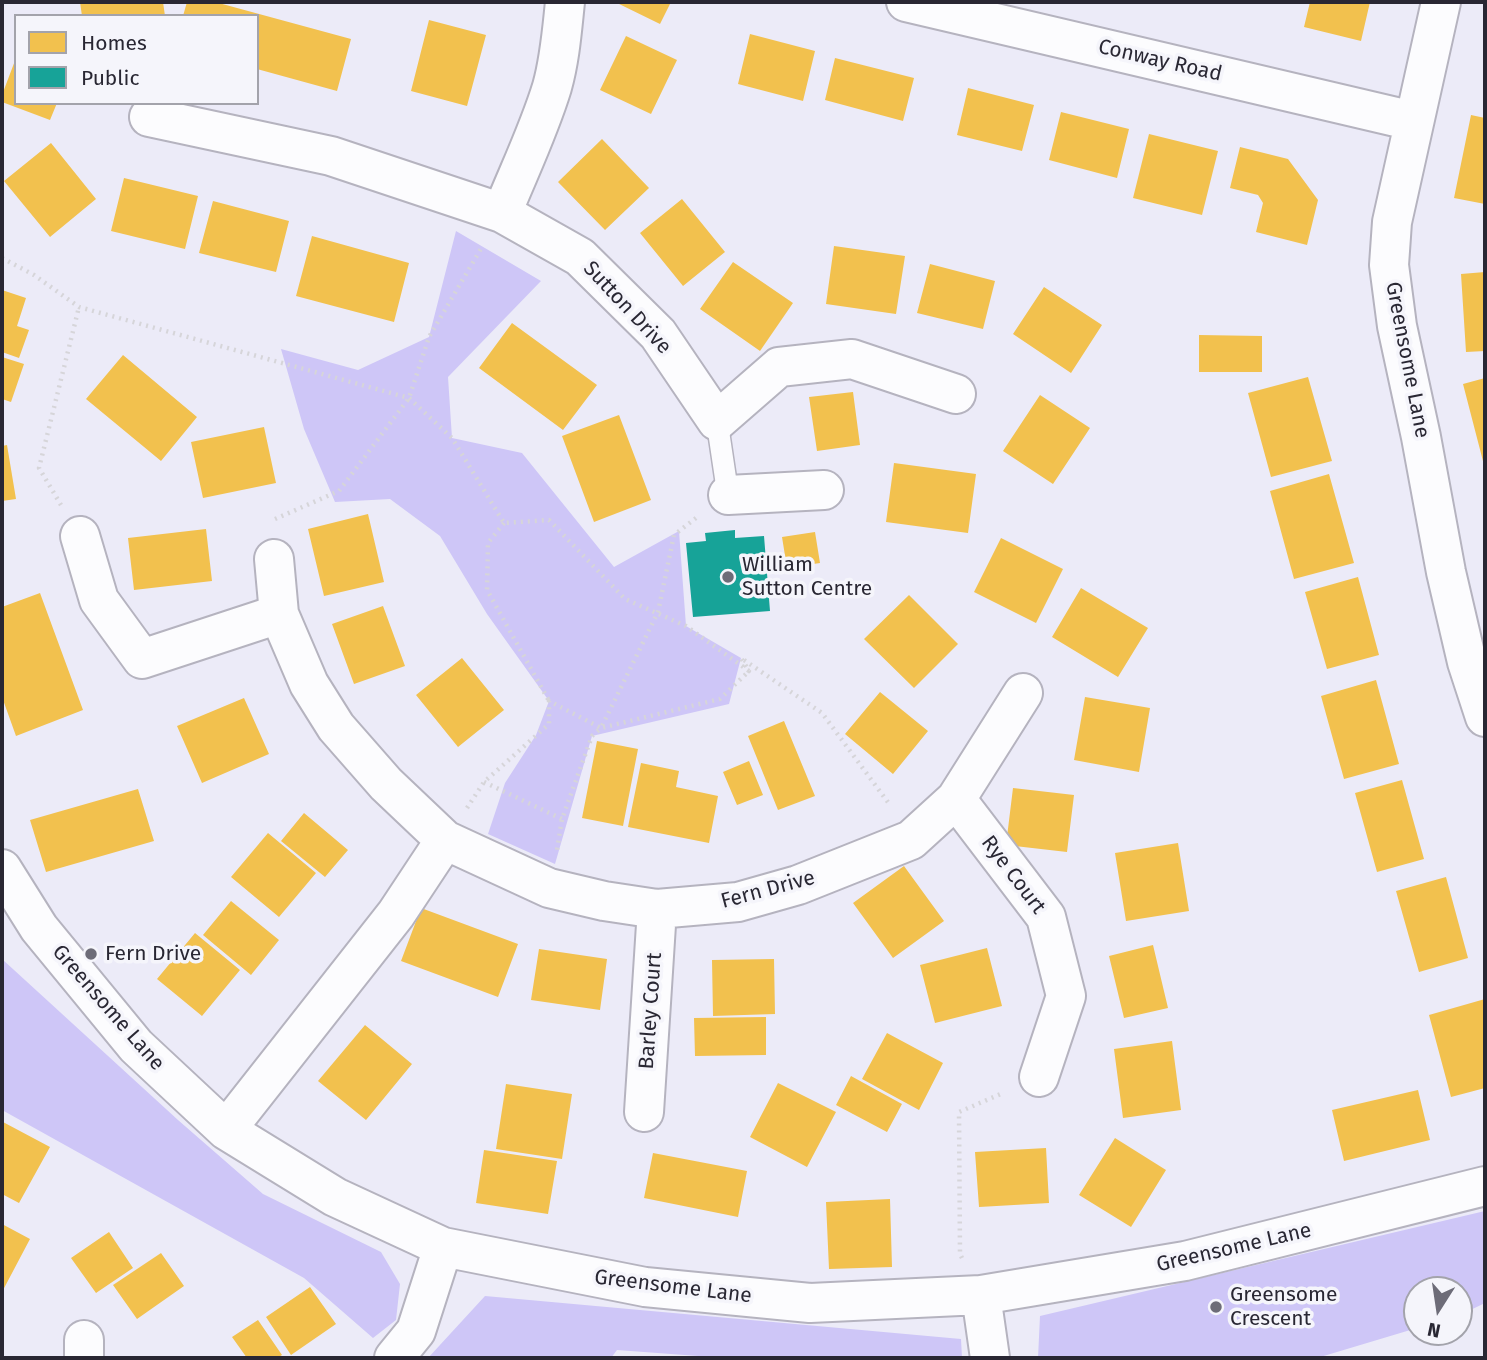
<!DOCTYPE html>
<html>
<head>
<meta charset="utf-8">
<style>
	body { margin:0 }
	#map { position:relative; width:1487px; height:1360px; overflow:hidden; background:#ecebf8; font-family:"Fira Sans",sans-serif }
	canvas { display:block }
	.frame { position:absolute; inset:0; border:4px solid #292733; pointer-events:none }
	.legend { position:absolute; left:14px; top:14px; width:245px; height:91px; box-sizing:border-box; background:#f5f5fb; border:2px solid #a3a3ab; margin:0; padding:9px 12px; list-style:none; font-size:21px; color:#292733 }
	.legend li { display:flex; align-items:center; gap:14px; height:35px }
	.legend b { width:35px; border:2px solid #a3a3ab }
	.north { position:absolute; left:1403px; top:1276px; width:70px; height:70px; box-sizing:border-box; background:#f5f5fb; border:2px solid #a3a3ab; border-radius:50%; rotate:192deg; font-size:19px; font-weight:700; line-height:28px; text-align:center; color:#292733 }
	.north::after { content:''; display:block; margin:auto; width:24px; height:32px; background:#6d6c78; clip-path:polygon(50% 0,100% 100%,50% 72%,0 100%) }
</style>
</head>
<body>
<div id="map">
<canvas width="1487" height="1360"></canvas>
<div class="frame"></div>
<ul class="legend">
<li><b style="height:19px;background:#f2c14e"></b>Homes</li>
<li><b style="height:19px;background:#17a398"></b>Public</li>
</ul>
<div class="north">N</div>
</div>
<script>
const ctx = document.querySelector('canvas').getContext('2d');
ctx.lineJoin = 'round';
function fill(path, color) { ctx.fillStyle = color; ctx.fill(path, 'evenodd'); }
function strokePath(path, color, width, dash) { ctx.strokeStyle = color; ctx.lineWidth = width; ctx.lineCap = dash ? 'butt' : 'round'; ctx.setLineDash(dash || []); ctx.stroke(path); }
function write(font, color, halo, rows, align = 'center') {
  ctx.font = font + ' "Fira Sans",sans-serif'; ctx.lineWidth = 7; ctx.setLineDash([]); ctx.textBaseline = 'middle'; ctx.strokeStyle = halo; ctx.fillStyle = color; for (const [text, x, y, turn = 0] of rows) {
    ctx.save(); ctx.translate(x, y); ctx.rotate((+turn || 0) * Math.PI / 180); ctx.textAlign = isNaN(turn) ? turn : align; if (halo) ctx.strokeText(text, 0, 0); ctx.fillText(text, 0, 0); ctx.restore();
  }
}
fill(new Path2D(`
	M 456,231 L 541,281 L 448,377 L 452,438 L 522,453 L 614,567 L 679,531 L 686,626 L 741,658 L 729,704 L 592,736 L 555,864 L 488,834 L 505,783 L 536,735 L 549,701 L 487,614 L 440,536 L 390,499 L 335,502 L 304,429 L 281,349 L 358,370 L 429,337 Z
	M 2,959 L 178,1120 L 263,1194 L 381,1252 L 400,1284 L 396,1320 L 373,1338 L 304,1278 L 2,1110 Z
	M 1485,1211 L 1485,1303 L 1460,1315 L 1459,1290 L 1417,1290 L 1417,1328 L 1317,1358 L 1038,1358 L 1040,1316 Z
	M 485,1296 L 961,1339 L 962,1358 L 725,1358 L 617,1350 L 611,1358 L 428,1358 Z`), '#cec6f7');
fill(new Path2D(`
	M 80,2 L 163,2 L 165,16 L 82,16 Z
	M 187,2 L 215,2 L 351,39 L 337,91 L 257,69 L 257,16 L 183,16 Z
	M 615,2 L 671,2 L 660,24 Z
	M 1310,2 L 1370,2 L 1361,41 L 1304,27 Z
	M 429,20 L 486,35 L 467,106 L 411,91 Z
	M 750,34 L 815,51 L 803,101 L 738,84 Z
	M 626,36 L 677,60 L 651,114 L 600,90 Z
	M 16,58 L 16,103 L 57,103 L 50,120 L 2,102 L 2,95 Z
	M 835,58 L 914,78 L 903,121 L 825,100 Z
	M 968,88 L 1034,105 L 1022,151 L 957,135 Z
	M 1061,112 L 1129,129 L 1117,178 L 1049,160 Z
	M 1471,115 L 1485,118 L 1485,204 L 1454,198 Z
	M 1149,134 L 1218,151 L 1202,215 L 1133,198 Z
	M 602,139 L 649,188 L 605,230 L 558,182 Z
	M 51,143 L 96,199 L 50,237 L 4,181 Z
	M 1240,147 L 1288,159 L 1318,200 L 1307,245 L 1256,232 L 1263,203 L 1258,195 L 1230,188 Z
	M 124,178 L 198,196 L 185,249 L 111,231 Z
	M 682,199 L 725,252 L 683,286 L 640,233 Z
	M 213,201 L 289,221 L 276,272 L 199,253 Z
	M 312,236 L 409,263 L 394,322 L 296,296 Z
	M 834,246 L 905,256 L 896,314 L 826,304 Z
	M 733,262 L 793,303 L 760,351 L 700,309 Z
	M 930,264 L 995,281 L 983,329 L 917,313 Z
	M 1485,272 L 1485,351 L 1466,352 L 1461,274 Z
	M 1044,287 L 1102,325 L 1071,373 L 1013,334 Z
	M 2,290 L 26,298 L 17,326 L 29,330 L 19,358 L 2,352 Z
	M 512,323 L 597,385 L 563,430 L 479,368 Z
	M 1199,335 L 1262,336 L 1262,372 L 1199,372 Z
	M 123,355 L 197,417 L 161,461 L 86,399 Z
	M 2,357 L 24,364 L 11,402 L 2,399 Z
	M 1308,377 L 1332,461 L 1271,477 L 1248,393 Z
	M 1485,378 L 1485,465 L 1484,465 L 1463,384 Z
	M 853,392 L 860,445 L 817,451 L 809,397 Z
	M 1040,395 L 1090,428 L 1053,484 L 1003,451 Z
	M 619,415 L 651,500 L 594,522 L 562,436 Z
	M 264,427 L 276,483 L 203,498 L 191,442 Z
	M 7,445 L 16,499 L 2,501 L 2,446 Z
	M 894,463 L 976,474 L 968,533 L 886,522 Z
	M 1329,474 L 1354,563 L 1294,579 L 1270,491 Z
	M 368,514 L 384,582 L 324,596 L 308,529 Z
	M 206,529 L 212,581 L 134,590 L 128,538 Z
	M 815,532 L 820,563 L 787,568 L 782,537 Z
	M 1001,538 L 1063,569 L 1036,623 L 974,592 Z
	M 1358,577 L 1379,655 L 1327,669 L 1305,592 Z
	M 1081,588 L 1148,628 L 1118,677 L 1052,637 Z
	M 40,593 L 83,710 L 16,736 L 2,697 L 2,607 Z
	M 909,595 L 958,644 L 914,688 L 864,639 Z
	M 383,606 L 405,666 L 354,684 L 332,624 Z
	M 462,658 L 504,710 L 458,747 L 416,695 Z
	M 1376,680 L 1399,764 L 1344,779 L 1321,696 Z
	M 880,692 L 928,731 L 893,774 L 845,734 Z
	M 1085,697 L 1150,708 L 1139,772 L 1074,760 Z
	M 244,698 L 269,754 L 202,783 L 177,726 Z
	M 784,721 L 815,796 L 778,810 L 748,736 Z
	M 597,741 L 638,749 L 623,826 L 582,818 Z
	M 749,761 L 763,795 L 737,805 L 723,772 Z
	M 641,763 L 679,771 L 676,787 L 718,796 L 709,843 L 628,827 Z
	M 1402,780 L 1424,859 L 1377,872 L 1355,793 Z
	M 1013,788 L 1074,795 L 1067,852 L 1006,845 Z
	M 138,789 L 154,841 L 46,872 L 30,820 Z
	M 304,813 L 348,850 L 325,877 L 281,841 Z
	M 268,833 L 316,873 L 279,917 L 231,877 Z
	M 1178,843 L 1189,911 L 1126,921 L 1115,853 Z
	M 904,866 L 944,921 L 893,958 L 853,903 Z
	M 1446,877 L 1468,958 L 1419,972 L 1396,891 Z
	M 231,901 L 279,940 L 251,975 L 203,935 Z
	M 421,908 L 518,944 L 498,997 L 401,961 Z
	M 195,933 L 240,970 L 202,1016 L 157,979 Z
	M 1153,945 L 1168,1008 L 1124,1018 L 1109,956 Z
	M 987,948 L 1002,1006 L 935,1023 L 920,965 Z
	M 539,949 L 607,959 L 600,1010 L 531,1000 Z
	M 774,959 L 775,1014 L 713,1016 L 712,960 Z
	M 1485,999 L 1485,1088 L 1451,1097 L 1429,1015 Z
	M 766,1017 L 766,1055 L 695,1056 L 694,1018 Z
	M 365,1025 L 412,1064 L 366,1120 L 318,1081 Z
	M 887,1033 L 943,1063 L 919,1110 L 862,1079 Z
	M 1172,1041 L 1181,1110 L 1123,1118 L 1114,1049 Z
	M 851,1076 L 902,1104 L 887,1132 L 836,1105 Z
	M 778,1083 L 836,1112 L 807,1167 L 750,1137 Z
	M 506,1084 L 572,1094 L 562,1159 L 496,1149 Z
	M 1418,1090 L 1430,1140 L 1344,1161 L 1332,1110 Z
	M 3,1122 L 50,1147 L 19,1203 L 2,1194 Z
	M 1115,1138 L 1166,1170 L 1131,1227 L 1079,1195 Z
	M 1046,1148 L 1049,1203 L 979,1207 L 975,1152 Z
	M 484,1150 L 557,1161 L 548,1214 L 476,1203 Z
	M 653,1153 L 747,1171 L 738,1217 L 644,1198 Z
	M 890,1199 L 892,1267 L 829,1269 L 826,1202 Z
	M 2,1224 L 30,1239 L 2,1292 Z
	M 109,1232 L 133,1268 L 96,1293 L 71,1258 Z
	M 161,1253 L 184,1286 L 137,1319 L 113,1285 Z
	M 310,1287 L 336,1324 L 291,1355 L 266,1317 Z
	M 258,1320 L 282,1355 L 277,1358 L 247,1358 L 232,1337 Z`), '#f2c14e');
fill(new Path2D(`
	M 735,530 L 735,538 L 764,536 L 770,611 L 693,617 L 686,543 L 706,541 L 705,533 Z`), '#17a398');
const lane = new Path2D(`
	M 717,421 L 728,495`);
const street = new Path2D(`
	M 565,2 C 562,30 560,59 552,87 C 539,130 519,171 502,213 L 580,257 L 658,334 L 717,421 L 779,367 L 852,359 L 956,394
	M 906,2 L 1413,121
	M 1441,2 L 1392,222 L 1389,265 L 1397,326 L 1421,437 L 1446,572 L 1467,662 L 1485,717
	M 149,117 L 331,156 L 502,213
	M 728,495 L 824,490
	M 80,536 L 99,600 L 142,659 L 279,614
	M 274,559 L 279,614 L 309,684 L 336,727 L 386,784 L 445,840
	M 956,799 L 1046,917 L 1066,996 L 1039,1077
	M 2,869 L 39,928 L 136,1046 L 226,1130 L 335,1197 L 443,1247 L 645,1287 L 810,1303 L 981,1295 L 1185,1261 L 1485,1186
	M 644,1112 L 657,909
	M 226,1130 L 396,914 L 445,840 L 549,888 L 604,901 L 657,909 L 738,902 L 798,885 L 911,840 L 956,799 L 1023,693
	M 981,1295 L 990,1358
	M 84,1340 L 84,1358
	M 394,1358 L 416,1331 L 443,1247`);
strokePath(lane, '#b5b3bf', 24);
strokePath(street, '#b5b3bf', 42);
strokePath(new Path2D(`
	M 2,258 L 34,275 L 79,307 L 409,398 L 452,438 L 504,523 L 549,520 L 625,599 L 686,626 L 749,671 L 741,658 L 822,713 L 890,805
	M 61,505 L 39,468 L 79,307
	M 696,518 L 674,535 L 658,612 L 601,728 L 720,699 L 749,671
	M 275,519 L 339,491 L 409,398 L 429,337 L 482,247
	M 504,523 L 488,543 L 487,590 L 549,701
	M 484,782 L 562,819
	M 467,808 L 484,782 L 549,724 L 549,701 L 601,728 L 592,736 L 562,819 L 557,850
	M 962,1258 L 960,1254 L 959,1112 L 1003,1093`), '#d6d5d9', 4.5, [2, 5]);
strokePath(lane, '#fcfcfe', 21);
strokePath(street, '#fcfcfe', 38);
for (const [x, y, r, color] of [
	[728,577,7,"#6d6c78"],
	[91,954,7,"#6d6c78"],
	[1216,1307,7,"#6d6c78"]
]) { const dot = new Path2D(); dot.arc(x, y, r, 0, 2 * Math.PI); ctx.fillStyle = color; ctx.fill(dot); strokePath(dot, '#f5f5fb', 2.5); }
write('21px', '#292733', '#f5f5fb', [
	["Conway Road",1160,61,13],
	["Sutton Drive",627,308,47],
	["Greensome Lane",1407,360,79],
	["Rye Court",1013,875,53],
	["Fern Drive",768,890,-15],
	["Greensome Lane",108,1008,49],
	["Barley Court",651,1011,-86],
	["Greensome Lane",1234,1248,-13],
	["Greensome Lane",673,1287,7]
]);
write('21px', '#292733', '#f5f5fb', [
	["William",742,565],
	["Sutton Centre",742,589],
	["Fern Drive",105,954],
	["Greensome",1230,1295],
	["Crescent",1230,1319]
], 'left');
</script>
</body>
</html>
